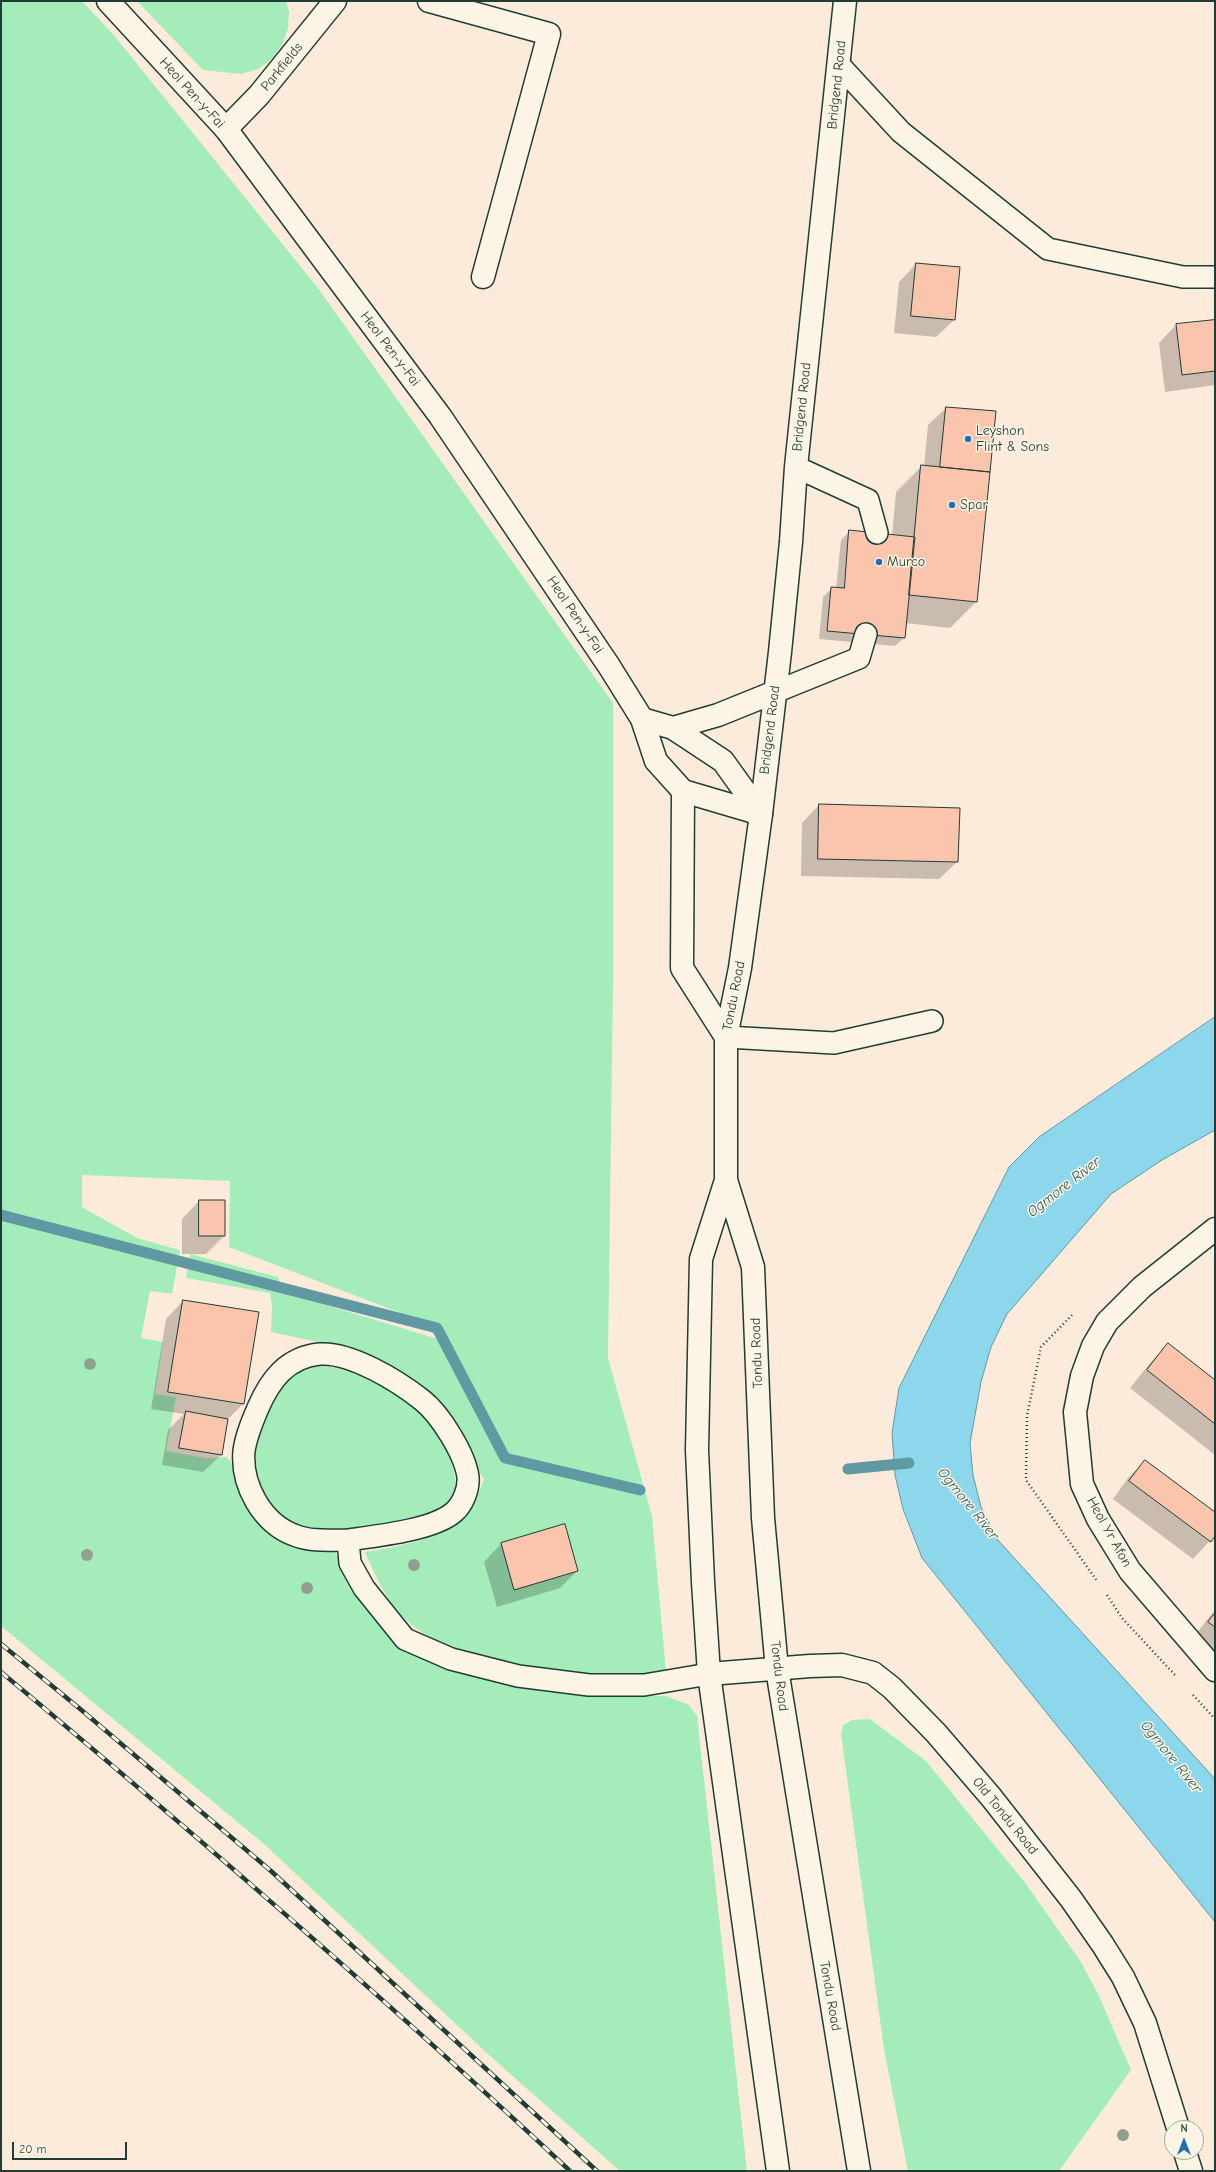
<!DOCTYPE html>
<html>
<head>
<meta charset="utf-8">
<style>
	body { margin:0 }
	#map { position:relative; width:1216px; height:2172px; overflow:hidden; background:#fcebda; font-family:"Comic Neue",sans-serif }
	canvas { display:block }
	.frame { position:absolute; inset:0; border:2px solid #1f3d34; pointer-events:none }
	.north { position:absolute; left:1164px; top:2120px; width:40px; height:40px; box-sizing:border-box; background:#fcf5e5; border:1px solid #a4ab9e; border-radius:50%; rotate:0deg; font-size:11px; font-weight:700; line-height:16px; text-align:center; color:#1f3d34 }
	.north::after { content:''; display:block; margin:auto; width:14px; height:18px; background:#1f6fb2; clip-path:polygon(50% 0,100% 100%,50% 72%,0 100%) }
	.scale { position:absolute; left:12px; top:2142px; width:115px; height:18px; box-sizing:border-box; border:2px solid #1f3d34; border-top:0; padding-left:5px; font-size:12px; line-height:14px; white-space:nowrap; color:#1f3d34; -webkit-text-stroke:3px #fcf5e5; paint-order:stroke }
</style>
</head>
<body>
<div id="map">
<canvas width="1216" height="2172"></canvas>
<div class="frame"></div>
<div class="north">N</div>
<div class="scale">20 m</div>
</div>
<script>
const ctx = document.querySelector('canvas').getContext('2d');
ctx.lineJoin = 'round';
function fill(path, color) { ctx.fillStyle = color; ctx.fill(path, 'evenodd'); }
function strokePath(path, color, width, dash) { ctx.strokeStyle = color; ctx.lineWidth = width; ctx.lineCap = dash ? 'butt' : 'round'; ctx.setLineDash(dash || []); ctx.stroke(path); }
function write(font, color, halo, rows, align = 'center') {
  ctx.font = font + ' "Comic Neue",sans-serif'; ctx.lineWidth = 3; ctx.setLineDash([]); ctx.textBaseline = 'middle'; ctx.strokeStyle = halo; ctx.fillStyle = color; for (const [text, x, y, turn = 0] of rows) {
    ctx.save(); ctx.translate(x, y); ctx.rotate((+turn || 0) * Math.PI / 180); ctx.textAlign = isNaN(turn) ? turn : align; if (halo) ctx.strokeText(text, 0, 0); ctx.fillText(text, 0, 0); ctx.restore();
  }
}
fill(new Path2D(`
	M 1,1 L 82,1 L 113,34 L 318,288 L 613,703 L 613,983 L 608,1358 L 652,1516 L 666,1672 C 611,1685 541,1672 486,1658 C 476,1655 464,1654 454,1650 C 441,1645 423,1634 412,1625 C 388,1606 377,1579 365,1552 C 397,1547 445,1539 467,1513 C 475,1504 480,1490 484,1479 L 472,1461 L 457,1426 L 444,1406 L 429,1394 L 337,1346 L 271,1332 L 272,1305 L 270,1293 L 186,1278 L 190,1254 L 278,1277 L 283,1292 L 438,1339 L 437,1327 L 229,1247 L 230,1181 L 82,1175 L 82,1207 L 137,1238 L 180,1250 L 172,1294 L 150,1291 L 141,1338 L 163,1342 L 155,1394 L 176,1397 L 166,1451 L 206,1458 L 226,1457 C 238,1467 239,1480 243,1495 L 333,1548 L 356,1595 L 398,1648 L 448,1670 L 515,1687 L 588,1696 L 666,1696 L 689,1705 L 697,1716 L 747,2171 L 620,2171 L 490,2056 L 264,1844 L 1,1626 Z
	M 137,1 L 286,1 L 289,12 L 288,29 L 282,45 L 272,59 L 258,69 L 241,74 L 203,70 Z
	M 321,1366 C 350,1367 393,1390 415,1409 C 433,1424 466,1473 452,1496 C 445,1509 429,1512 416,1516 C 385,1524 328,1538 297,1524 C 265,1510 250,1472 258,1438 C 260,1429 266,1419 269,1410 C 275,1397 282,1382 295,1374 C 303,1369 312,1367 321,1366 Z
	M 870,1719 L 926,1761 L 1026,1884 L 1081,1962 L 1099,1996 L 1131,2070 L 1059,2171 L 908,2171 L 884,2049 L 841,1734 L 843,1725 L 852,1720 Z`), '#a4edbb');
const water = new Path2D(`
	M 1215,1017 L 1215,1130 L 1162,1160 L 1111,1194 L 1007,1314 L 991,1347 L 981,1382 L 970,1443 L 973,1475 L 981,1507 L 997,1539 L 1215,1779 L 1215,1922 L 922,1558 L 903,1509 L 895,1475 L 892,1433 L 899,1388 L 1009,1167 L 1039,1137 Z`);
fill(water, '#8cd7ec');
strokePath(water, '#6099a2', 1);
fill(new Path2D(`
	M 916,264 L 954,320 L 936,337 L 894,333 L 899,282 Z
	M 1215,321 L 1215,385 L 1165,392 L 1159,343 L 1176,325 Z
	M 946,408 L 995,412 L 976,602 L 950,628 L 905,623 L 904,638 L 895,646 L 819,639 L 823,597 L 832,588 L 836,589 L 841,540 L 850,531 L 892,536 L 896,492 L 922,466 L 924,467 L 928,425 Z
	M 819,805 L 957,862 L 939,879 L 801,876 L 802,823 Z
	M 199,1201 L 224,1236 L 206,1254 L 182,1254 L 182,1219 Z
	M 183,1301 L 243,1404 L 227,1420 L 221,1455 L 203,1472 L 162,1465 L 168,1430 L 184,1414 L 151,1409 L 166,1319 Z
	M 1168,1345 L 1215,1381 L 1215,1455 L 1130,1388 L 1151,1362 Z
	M 1145,1461 L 1215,1513 L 1215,1535 L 1193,1559 L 1113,1499 L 1128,1478 Z
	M 501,1544 L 577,1571 L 560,1588 L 497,1607 L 484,1562 Z
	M 1215,1610 L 1215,1658 L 1191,1640 Z`), '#0003');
strokePath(new Path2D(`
	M 1,1215 L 437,1328 L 505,1458 L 640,1490
	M 848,1469 L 909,1463`), '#6099a2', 11);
const building = new Path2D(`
	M 916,263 L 960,267 L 955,320 L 911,316 Z
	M 1215,320 L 1215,371 L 1182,375 L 1176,324 Z
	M 946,407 L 996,411 L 990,472 L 940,467 Z
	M 921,465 L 990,472 L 977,602 L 909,595 Z
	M 849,530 L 915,537 L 905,638 L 827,631 L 831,587 L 844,588 Z
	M 819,804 L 960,808 L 958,862 L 818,859 Z
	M 199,1200 L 225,1200 L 225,1236 L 199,1236 Z
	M 183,1300 L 259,1312 L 244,1404 L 168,1392 Z
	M 1168,1343 L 1215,1380 L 1215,1424 L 1147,1370 Z
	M 186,1411 L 228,1419 L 222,1455 L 179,1448 Z
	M 1145,1460 L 1215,1512 L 1215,1536 L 1211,1542 L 1129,1481 Z
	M 565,1524 L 578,1571 L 514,1590 L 501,1543 Z
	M 1215,1613 L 1215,1627 L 1208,1622 Z`);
fill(building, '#fbc5ad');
strokePath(building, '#1f3d34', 1);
const lane = new Path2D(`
	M 840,66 L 901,132 L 1048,249 L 1183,277 L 1215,277
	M 796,467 L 868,500 L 877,533
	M 775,692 L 859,658 L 866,634
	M 726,1037 L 834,1043 L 932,1021
	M 348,1540 C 330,1540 311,1542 294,1535 C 262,1523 241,1485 244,1451 C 246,1436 252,1422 258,1408 C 270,1380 287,1357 320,1354 C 351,1352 398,1381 422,1400 C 440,1414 465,1454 468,1477 C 469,1489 463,1504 454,1512 C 434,1530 376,1536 348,1540 L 350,1563 L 364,1588 L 405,1639 L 451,1659 L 518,1676 L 589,1685 L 644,1685 L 709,1674`);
const street = new Path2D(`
	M 429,1 L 549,34 L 483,277
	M 226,129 L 259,95 L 335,1
	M 1215,1229 L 1142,1287 L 1107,1322 L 1093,1346 L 1082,1376 L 1075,1412 L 1082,1484 L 1098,1519 L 1130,1571 L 1215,1670
	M 709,1674 L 810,1666 L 842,1665 L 873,1673 L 892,1688 L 936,1733 L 991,1797 L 1071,1899 L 1103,1945 L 1123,1977 L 1145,2023 L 1178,2128
	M 1185,2152 L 1191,2171`);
const secondary = new Path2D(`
	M 108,1 L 226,129 L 440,416 L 609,666 L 642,719 L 656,761 L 683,791 L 761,814
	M 642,719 L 673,728 L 723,761 L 761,814
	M 673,728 L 718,715 L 775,692`);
const primary = new Path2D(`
	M 845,1 L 796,467 L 791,542 L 780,652 L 761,814 L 740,968 L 726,1037 L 726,1180 L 753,1267 L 763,1518 L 777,1669 L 859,2171
	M 683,791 L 682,968 L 726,1037
	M 726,1180 L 701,1259 L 697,1450 L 703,1582 L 709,1674 L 778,2171`);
strokePath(lane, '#1f3d34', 24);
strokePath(street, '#1f3d34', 25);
strokePath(secondary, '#1f3d34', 25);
strokePath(primary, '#1f3d34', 25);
strokePath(new Path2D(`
	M 1072,1315 L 1041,1347 L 1027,1416 L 1026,1480 L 1097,1581
	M 1107,1595 L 1122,1618 L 1175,1675
	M 1193,1695 L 1215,1719`), '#1f3d34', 2.5, [1, 3]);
strokePath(lane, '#fcf5e5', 21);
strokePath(street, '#fcf5e5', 22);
strokePath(secondary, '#fcf5e5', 22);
strokePath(primary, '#fcf5e5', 22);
const rail = new Path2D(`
	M 1,1644 L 79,1708 L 271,1871 L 597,2171
	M 1,1672 C 195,1834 385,1998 570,2171`);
strokePath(rail, '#1f3d34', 4.5);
strokePath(rail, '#fcf5e5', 3, [9]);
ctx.fillStyle = '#919f8e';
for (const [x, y] of [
	[90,1364],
	[87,1555],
	[414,1565],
	[307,1588],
	[1123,2135]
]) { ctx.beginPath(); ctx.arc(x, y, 6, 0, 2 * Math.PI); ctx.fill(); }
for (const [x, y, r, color] of [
	[968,439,4,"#1f6fb2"],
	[952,505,4,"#1f6fb2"],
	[879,562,4,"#1f6fb2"]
]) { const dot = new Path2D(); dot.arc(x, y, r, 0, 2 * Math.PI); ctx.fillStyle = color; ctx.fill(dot); strokePath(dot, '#fcf5e5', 1.5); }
write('14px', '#1f3d34', '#fcf5e5', [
	["Parkfields",282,67,-51],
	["Bridgend Road",837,85,-84],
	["Heol Pen-y-Fai",192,93,48],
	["Heol Pen-y-Fai",390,349,53],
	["Bridgend Road",802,407,-84],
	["Heol Pen-y-Fai",575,615,56],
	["Bridgend Road",770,730,-83],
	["Tondu Road",734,996,-79],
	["Tondu Road",757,1353,-92],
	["Heol Yr Afon",1109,1532,61],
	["Tondu Road",779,1676,83],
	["Old Tondu Road",1005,1816,51],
	["Tondu Road",830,1996,80]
]);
write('14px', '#1f3d34', '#fcf5e5', [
	["Leyshon",976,431],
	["Flint & Sons",976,447],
	["Spar",960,505],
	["Murco",887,562]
], 'left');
write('italic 15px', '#355c59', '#fcf5e5', [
	["Ogmore River",1064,1187,-38],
	["Ogmore River",968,1504,51],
	["Ogmore River",1171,1757,51]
]);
</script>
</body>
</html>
